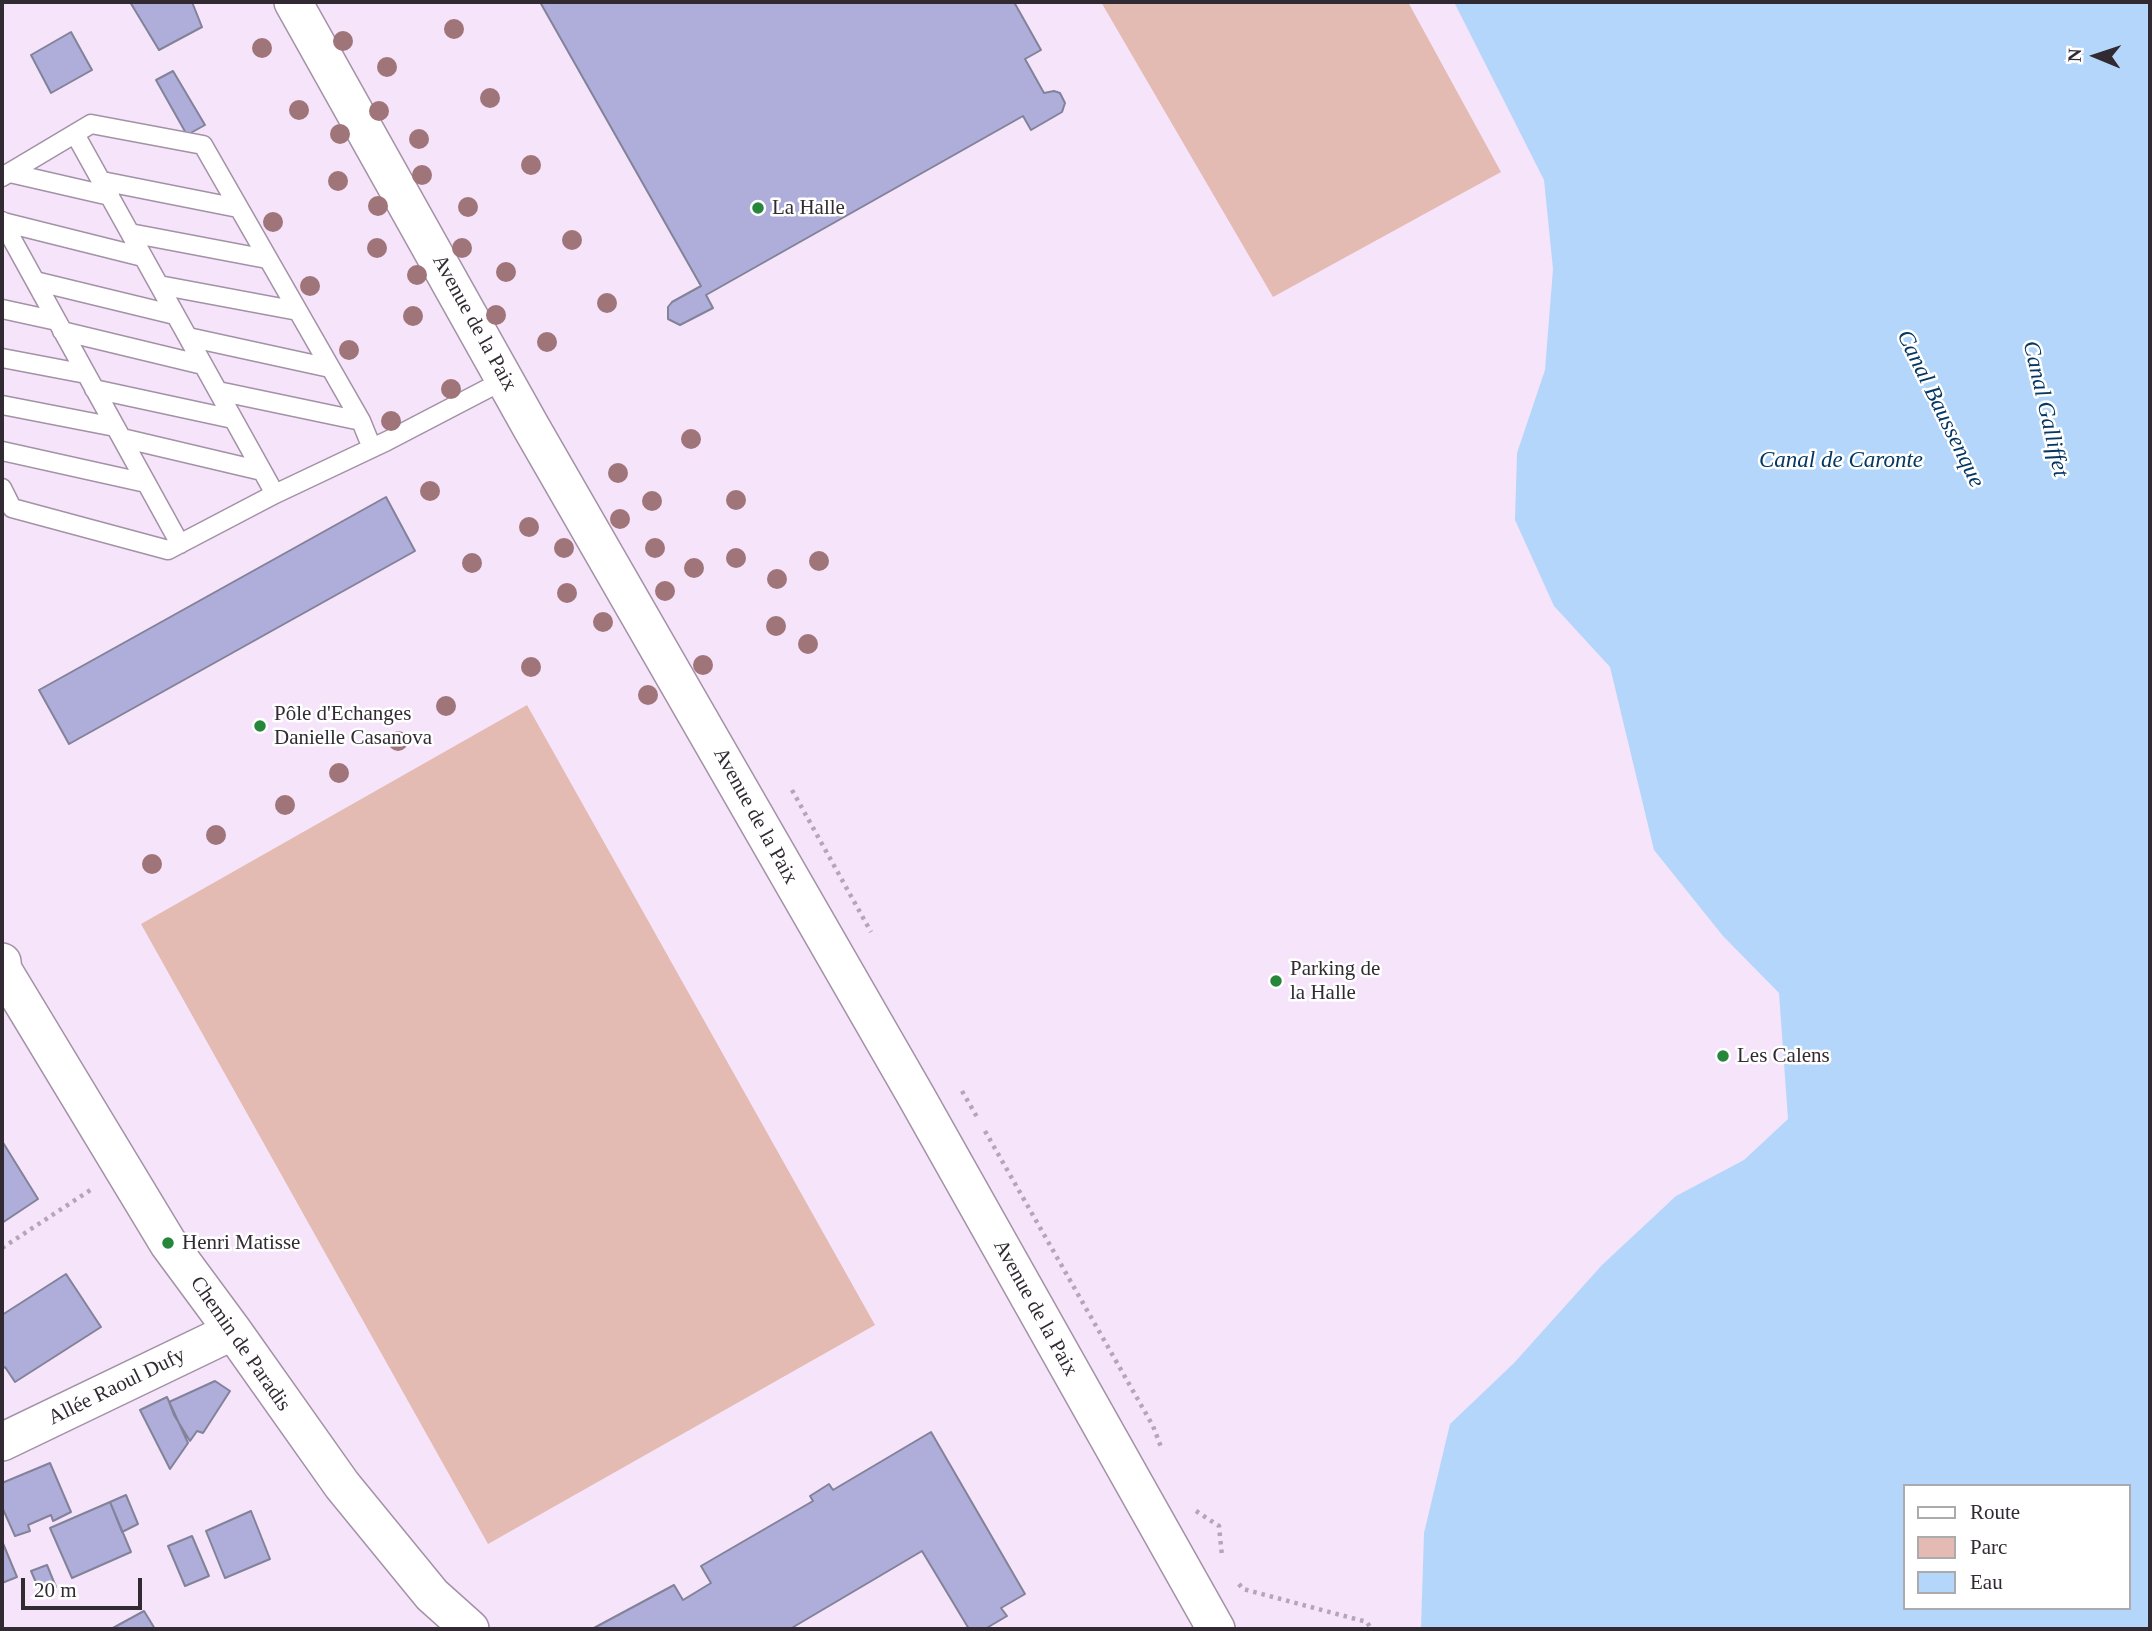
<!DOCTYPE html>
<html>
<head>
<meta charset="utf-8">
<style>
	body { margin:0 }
	#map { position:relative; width:2152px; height:1631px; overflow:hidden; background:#f6e4fa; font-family:"Times New Roman",serif }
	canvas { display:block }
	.frame { position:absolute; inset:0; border:4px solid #312a32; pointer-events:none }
	.legend { position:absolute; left:1903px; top:1484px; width:228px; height:126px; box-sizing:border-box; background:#fff; border:2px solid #adaaad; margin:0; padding:9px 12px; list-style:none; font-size:21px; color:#312a32 }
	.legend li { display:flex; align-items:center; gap:14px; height:35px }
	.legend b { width:35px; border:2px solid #adaaad }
	.north { position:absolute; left:2061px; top:21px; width:70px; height:70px; -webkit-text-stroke:5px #fff; paint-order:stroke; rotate:272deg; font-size:19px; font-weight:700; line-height:28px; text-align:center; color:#312a32 }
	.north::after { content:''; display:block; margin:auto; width:24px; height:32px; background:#312a32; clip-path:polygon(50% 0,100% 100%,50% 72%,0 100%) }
	.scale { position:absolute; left:21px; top:1578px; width:121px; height:32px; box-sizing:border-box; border:4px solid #312a32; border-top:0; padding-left:9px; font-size:21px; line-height:24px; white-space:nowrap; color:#312a32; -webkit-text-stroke:5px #fff; paint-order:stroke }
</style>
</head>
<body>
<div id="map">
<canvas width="2152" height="1631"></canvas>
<div class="frame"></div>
<ul class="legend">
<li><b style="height:9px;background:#fff"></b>Route</li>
<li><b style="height:19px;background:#e3bbb3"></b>Parc</li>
<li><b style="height:19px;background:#b5d6fb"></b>Eau</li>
</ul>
<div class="north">N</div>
<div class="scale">20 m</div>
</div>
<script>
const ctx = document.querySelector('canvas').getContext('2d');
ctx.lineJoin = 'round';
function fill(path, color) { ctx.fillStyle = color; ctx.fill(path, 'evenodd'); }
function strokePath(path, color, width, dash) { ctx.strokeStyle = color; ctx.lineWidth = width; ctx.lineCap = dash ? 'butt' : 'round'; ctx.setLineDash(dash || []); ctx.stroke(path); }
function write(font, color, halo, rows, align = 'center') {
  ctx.font = font + ' "Times New Roman",serif'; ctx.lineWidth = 5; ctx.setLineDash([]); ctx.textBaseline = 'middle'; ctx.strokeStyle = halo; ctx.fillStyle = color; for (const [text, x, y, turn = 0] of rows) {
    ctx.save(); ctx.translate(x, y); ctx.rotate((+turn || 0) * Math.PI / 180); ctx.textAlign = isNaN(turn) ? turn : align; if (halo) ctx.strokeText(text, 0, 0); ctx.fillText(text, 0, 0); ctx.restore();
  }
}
fill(new Path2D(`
	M 1101,2 L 1408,2 L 1501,172 L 1273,297 Z
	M 527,705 L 875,1325 L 488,1544 L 141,924 Z`), '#e3bbb3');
fill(new Path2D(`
	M 1454,2 L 2150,2 L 2150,1629 L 1421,1629 L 1424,1533 L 1450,1424 L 1514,1363 L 1602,1265 L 1676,1196 L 1744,1160 L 1788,1119 L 1779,993 L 1723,936 L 1654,850 L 1610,667 L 1554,606 L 1515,520 L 1517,453 L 1545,370 L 1553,269 L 1544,180 ZM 1905,1486 L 2129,1486 L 2129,1608 L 1905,1608 Z`), '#b5d6fb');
const building = new Path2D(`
	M 130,2 L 192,2 L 202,27 L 159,50 Z
	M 540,2 L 1014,2 L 1041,50 L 1025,59 L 1044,93 L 1054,91 L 1060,93 L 1065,103 L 1062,112 L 1031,130 L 1023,116 L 706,295 L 713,308 L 680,325 L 668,319 L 668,307 L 672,302 L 701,286 Z
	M 71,32 L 92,70 L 51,93 L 31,55 Z
	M 173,71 L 205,125 L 187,135 L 156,80 Z
	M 386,497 L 415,551 L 69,744 L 39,690 Z
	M 2,1141 L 38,1199 L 2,1223 Z
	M 66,1274 L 101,1327 L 15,1382 L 5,1367 L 2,1369 L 2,1315 Z
	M 215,1381 L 230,1391 L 203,1433 L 197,1431 L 190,1441 L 174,1415 L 169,1402 Z
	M 167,1397 L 188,1443 L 170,1469 L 140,1410 Z
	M 931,1432 L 1025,1594 L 1001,1608 L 1007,1616 L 985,1629 L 969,1629 L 922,1551 L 790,1629 L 592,1629 L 674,1585 L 683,1600 L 711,1583 L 701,1566 L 813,1501 L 810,1496 L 829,1484 L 833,1490 Z
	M 50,1463 L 71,1512 L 53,1521 L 51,1515 L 28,1525 L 30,1531 L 15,1536 L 2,1507 L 2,1483 Z
	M 126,1495 L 138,1524 L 122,1532 L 110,1502 Z
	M 110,1502 L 131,1552 L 72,1578 L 50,1528 Z
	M 251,1511 L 270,1559 L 225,1578 L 206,1531 Z
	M 192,1536 L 209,1576 L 185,1586 L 168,1546 Z
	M 2,1541 L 17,1577 L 2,1583 Z
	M 47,1565 L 56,1587 L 41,1594 L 31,1571 Z
	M 144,1611 L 155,1629 L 111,1629 Z`);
fill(building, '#afaeda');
strokePath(building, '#828299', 2);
const lane = new Path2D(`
	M 75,134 L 275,494
	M 10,173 L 110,196
	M 2,177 L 91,124 L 203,145 L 361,421 L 372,448
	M 102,181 L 238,208
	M 2,221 L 180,544
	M 3,222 L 143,257
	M 130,233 L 267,259
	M 35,281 L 175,315
	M 159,285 L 298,311
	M 2,309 L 57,321
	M 62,331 L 203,365
	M 188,337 L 330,368
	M 2,358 L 86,374
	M 94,389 L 233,419
	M 218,391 L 361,421
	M 2,405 L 115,427
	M 122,438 L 262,471
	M 2,451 L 146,483
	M 2,488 L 12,508 L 168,550 L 275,494 L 387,441 L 506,379`);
const street = new Path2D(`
	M 293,2 L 531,427 L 916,1096 L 1216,1629
	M 2,962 L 3,970 L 168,1243 L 233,1331 L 342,1485 L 432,1595 L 470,1629
	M 2,1442 L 233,1331`);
strokePath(lane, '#a392a6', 21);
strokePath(street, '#a392a6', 40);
strokePath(new Path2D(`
	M 792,790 L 871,932
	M 962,1091 L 977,1117
	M 985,1131 L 1153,1426 L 1161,1447
	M 2,1248 L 92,1189
	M 1196,1511 L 1219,1526 L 1222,1556
	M 1239,1584 L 1243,1589 L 1367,1622 L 1371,1629`), '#b4a5b7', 4.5, [3.5, 5]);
strokePath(lane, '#fff', 18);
strokePath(street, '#fff', 37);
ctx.fillStyle = '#9f757a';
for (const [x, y] of [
	[454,29],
	[343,41],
	[262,48],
	[387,67],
	[490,98],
	[299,110],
	[379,111],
	[340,134],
	[419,139],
	[531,165],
	[422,175],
	[338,181],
	[378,206],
	[468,207],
	[273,222],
	[572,240],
	[377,248],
	[462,248],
	[506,272],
	[417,275],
	[310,286],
	[607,303],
	[496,315],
	[413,316],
	[547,342],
	[349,350],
	[451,389],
	[391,421],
	[691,439],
	[618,473],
	[430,491],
	[736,500],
	[652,501],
	[620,519],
	[529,527],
	[564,548],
	[655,548],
	[736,558],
	[819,561],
	[472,563],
	[694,568],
	[777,579],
	[665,591],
	[567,593],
	[603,622],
	[776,626],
	[808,644],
	[703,665],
	[531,667],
	[648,695],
	[446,706],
	[398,741],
	[339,773],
	[285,805],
	[216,835],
	[152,864]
]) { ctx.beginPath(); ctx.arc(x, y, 10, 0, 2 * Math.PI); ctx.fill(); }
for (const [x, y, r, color] of [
	[758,208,7,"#268639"],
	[260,726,7,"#268639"],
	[1276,981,7,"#268639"],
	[1723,1056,7,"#268639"],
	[168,1243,7,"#268639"]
]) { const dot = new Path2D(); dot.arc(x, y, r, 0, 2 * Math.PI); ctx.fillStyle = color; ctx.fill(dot); strokePath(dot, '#fff', 2.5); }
write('21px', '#312a32', '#fff', [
	["La Halle",772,208],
	["Pôle d'Echanges",274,714],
	["Danielle Casanova",274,738],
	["Parking de",1290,969],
	["la Halle",1290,993],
	["Les Calens",1737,1056],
	["Henri Matisse",182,1243]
], 'left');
write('21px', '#312a32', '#fff', [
	["Avenue de la Paix",474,323,61],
	["Avenue de la Paix",755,816,61],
	["Avenue de la Paix",1035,1308,61],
	["Chemin de Paradis",240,1344,55],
	["Allée Raoul Dufy",117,1387,-26]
]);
write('italic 23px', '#043763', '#fff', [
	["Canal Baussenque",1940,409,64],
	["Canal Galliffet",2045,409,77],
	["Canal de Caronte",1841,461]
]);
</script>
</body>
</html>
